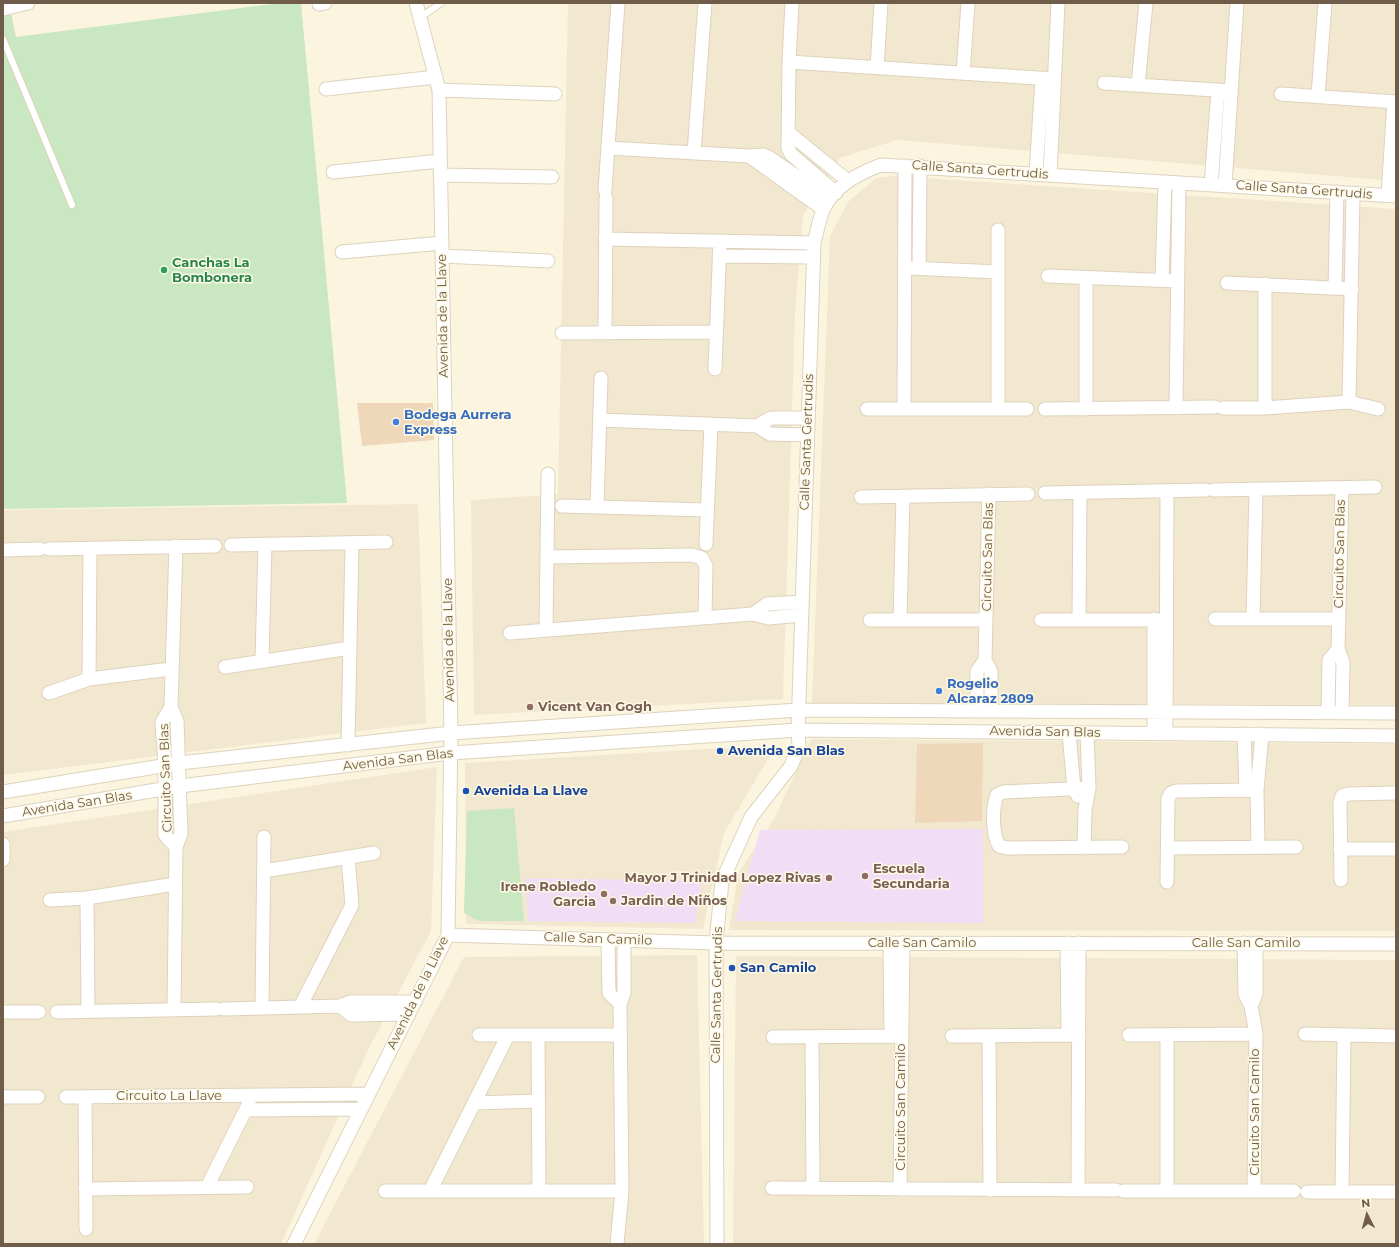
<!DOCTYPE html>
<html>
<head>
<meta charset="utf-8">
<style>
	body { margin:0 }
	#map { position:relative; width:1399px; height:1247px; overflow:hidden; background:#fbf5e0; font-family:Montserrat,sans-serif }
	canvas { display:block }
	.frame { position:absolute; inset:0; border:4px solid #705d49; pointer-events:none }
	.north { position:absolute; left:1347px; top:1195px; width:40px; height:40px; -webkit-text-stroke:3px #fef9e5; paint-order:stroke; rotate:354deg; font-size:11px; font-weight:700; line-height:16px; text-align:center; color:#705d49 }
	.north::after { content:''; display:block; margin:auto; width:14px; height:18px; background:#705d49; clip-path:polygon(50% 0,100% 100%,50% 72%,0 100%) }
</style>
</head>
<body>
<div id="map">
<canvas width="1399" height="1247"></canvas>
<div class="frame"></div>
<div class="north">N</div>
</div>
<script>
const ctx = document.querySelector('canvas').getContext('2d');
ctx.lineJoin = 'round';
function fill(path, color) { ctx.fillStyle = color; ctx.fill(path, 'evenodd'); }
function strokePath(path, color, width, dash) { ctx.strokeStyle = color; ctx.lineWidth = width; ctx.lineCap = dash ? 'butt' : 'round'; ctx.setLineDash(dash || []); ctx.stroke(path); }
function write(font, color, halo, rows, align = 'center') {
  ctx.font = font + ' Montserrat,sans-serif'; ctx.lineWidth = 3; ctx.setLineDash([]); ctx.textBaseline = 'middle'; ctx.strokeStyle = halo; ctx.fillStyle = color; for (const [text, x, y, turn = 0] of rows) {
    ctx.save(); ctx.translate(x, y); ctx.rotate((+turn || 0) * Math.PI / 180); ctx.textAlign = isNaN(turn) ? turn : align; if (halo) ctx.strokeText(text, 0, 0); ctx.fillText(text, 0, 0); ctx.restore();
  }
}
fill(new Path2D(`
	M 568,3 L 1396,3 L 1396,181 L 897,140 L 840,158 L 803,215 L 795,314 L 783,699 L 474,715 L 471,500 L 558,494 Z
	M 893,176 L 1396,209 L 1396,705 L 812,703 L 830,236 L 848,202 L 876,178 Z
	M 418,504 L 426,723 L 3,775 L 3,510 Z
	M 811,739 L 1396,744 L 1396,931 L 729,930 L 738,874 L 776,815 Z
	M 775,747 L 724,833 L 703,929 L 466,924 L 465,763 L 705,749 Z
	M 437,767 L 431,931 L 368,1050 L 281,1244 L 3,1244 L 3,832 Z
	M 697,955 L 704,1244 L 314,1244 L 464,957 Z
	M 736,956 L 1396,960 L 1396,1244 L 733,1244 Z`), '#f2e8cf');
fill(new Path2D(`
	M 983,829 L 983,923 L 735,921 L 760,830 Z
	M 526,878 L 702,881 L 695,923 L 528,921 Z`), '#f2ddf7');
fill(new Path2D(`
	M 3,3 L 9,3 L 16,37 L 280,3 L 301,3 L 347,503 L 3,509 Z
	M 514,808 L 524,921 L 479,921 L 464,913 L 467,811 Z`), '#c9e7c0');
fill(new Path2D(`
	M 357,403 L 433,403 L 434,440 L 362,446 Z
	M 983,743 L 982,821 L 915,823 L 917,744 Z`), '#efd7b9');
const lane = new Path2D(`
	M 421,17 L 441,3
	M 3,39 L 72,205`);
const street = new Path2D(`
	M 792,3 L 789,62 L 788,148 L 791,154 L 836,193
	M 319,4 L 325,3
	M 3,9 L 28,3
	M 789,62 L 1054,79
	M 877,68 L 881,3
	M 963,73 L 968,3
	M 1104,83 L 1231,91
	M 1138,85 L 1146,3
	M 326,89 L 436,77
	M 439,90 L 555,94
	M 1281,94 L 1396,102
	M 1318,96 L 1325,3
	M 789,133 L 848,181
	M 608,148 L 749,156 L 764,155 L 770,158 L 830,199
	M 694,153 L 705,3
	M 749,156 L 823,209
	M 333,172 L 440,161
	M 1036,174 L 1042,79
	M 440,175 L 552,177
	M 1050,175 L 1058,3
	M 1211,185 L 1218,90
	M 1225,185 L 1237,3
	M 605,190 L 618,3
	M 1388,195 L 1394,102
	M 605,239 L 814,243
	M 342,252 L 442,243
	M 442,256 L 548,261
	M 719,256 L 813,257
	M 910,268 L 998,272
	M 919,268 L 920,166
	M 1048,276 L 1177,281
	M 1162,280 L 1165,182
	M 1227,283 L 1352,289
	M 1335,288 L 1337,192
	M 562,333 L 716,332
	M 605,333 L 606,198
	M 715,369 L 720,241
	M 1349,402 L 1378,409
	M 1176,408 L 1179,183
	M 1223,408 L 1265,408 L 1349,402 L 1353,194
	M 1265,408 L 1265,284
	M 867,409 L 1027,409
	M 904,409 L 905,166
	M 998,409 L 998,230
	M 1045,409 L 1215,407
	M 1086,409 L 1086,278
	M 600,420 L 757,426 L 770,434 L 807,435
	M 757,426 L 771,418 L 808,418
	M 1214,490 L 1375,487
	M 1045,493 L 1206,490
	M 989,494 L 985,660 L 991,671 L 991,711
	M 861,497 L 1028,494
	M 562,506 L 707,510
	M 597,507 L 601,378
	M 706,544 L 711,424
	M 231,545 L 386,542
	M 49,549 L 215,546
	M 3,550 L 40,549
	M 547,557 L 692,555 L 702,558 L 706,566 L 705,617
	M 753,614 L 767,604 L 802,602
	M 1215,619 L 1339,619
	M 1253,619 L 1256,489
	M 870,620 L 986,620
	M 900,620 L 903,496
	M 1041,620 L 1166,620
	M 1079,620 L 1080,493
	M 546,630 L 548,474
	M 510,633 L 753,614 L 768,618 L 802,615
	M 262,661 L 265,544
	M 225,667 L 350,648
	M 89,679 L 90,548
	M 49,693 L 89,679 L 171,669
	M 171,707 L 162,722 L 165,765 L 165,835 L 176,847
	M 977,711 L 977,671 L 985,660
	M 1328,712 L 1329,660 L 1338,649
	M 1342,712 L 1343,663 L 1338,649 L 1342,488
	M 1069,733 L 1074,789 L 1078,796
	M 1154,733 L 1154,619
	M 1166,733 L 1167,491
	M 1244,734 L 1246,790
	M 348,745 L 352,543
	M 1089,788 L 1003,792 L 997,795 C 992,809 992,833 999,846 L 1007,848 L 1122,847
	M 3,792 L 180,763 L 451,733 L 798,710 L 1396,713
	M 3,816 L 180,786 L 450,753 L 798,730 L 1396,736
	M 3,844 L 3,860
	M 1258,847 L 1257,790 L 1262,734
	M 1084,848 L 1085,810 L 1089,788 L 1087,733
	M 1168,848 L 1296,847
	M 1340,849 L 1396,849
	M 264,871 L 374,853
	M 1341,880 L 1340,802 L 1342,796 L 1348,794 L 1396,793
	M 1167,882 L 1168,799 L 1171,793 L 1176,791 L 1257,790
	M 87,898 L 88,1011
	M 50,900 L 87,898 L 175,884
	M 448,935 L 716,943 L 1396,944
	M 608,940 L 609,993 L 620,1004
	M 890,943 L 891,1036
	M 1067,943 L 1068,1035
	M 1244,943 L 1245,994 L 1251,1006 L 1256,1034 L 1254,1191
	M 340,1006 L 351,1015 L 409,1014
	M 1251,1006 L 1256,994 L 1256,943
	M 300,1007 L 352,905 L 348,857
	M 262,1008 L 264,837
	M 174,1009 L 176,847 L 181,834 L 177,721 L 171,707 L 176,546
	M 224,1009 L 340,1006 L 350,1002 L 415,1002
	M 3,1012 L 39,1012
	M 57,1012 L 217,1009
	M 1305,1034 L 1396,1036
	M 479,1035 L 620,1035
	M 538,1035 L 539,1191
	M 1129,1035 L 1256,1034
	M 952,1036 L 1079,1035
	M 989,1036 L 990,1190
	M 773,1037 L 901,1036
	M 812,1037 L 813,1188
	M 3,1097 L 38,1097
	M 66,1097 L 369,1094
	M 85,1097 L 86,1229
	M 474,1103 L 538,1101
	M 246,1110 L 361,1109
	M 207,1187 L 249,1103
	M 772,1188 L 1116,1190
	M 85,1189 L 247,1187
	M 900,1189 L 903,943
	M 1078,1190 L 1079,943
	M 385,1191 L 622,1191
	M 430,1191 L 508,1035
	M 1123,1191 L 1294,1191
	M 1167,1191 L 1167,1035
	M 1307,1192 L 1396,1192
	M 1342,1192 L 1344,1035
	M 294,1244 L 448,935 L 451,733 L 439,90 L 416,3
	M 617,1244 L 622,1191 L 620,1004 L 624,993 L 624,940
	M 717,1244 L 716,943 L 722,881 L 751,817 L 791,766 L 799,746 L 798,730 L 814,243 C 817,232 819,220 823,210 C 833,187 859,173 881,165 L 1396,196`);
strokePath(lane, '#ded2bc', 8);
strokePath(street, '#ded2bc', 15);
strokePath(lane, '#fff', 6);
strokePath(street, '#fff', 13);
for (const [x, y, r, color] of [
	[164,270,4,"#2e9e5b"],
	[396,422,4,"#3f7fe0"],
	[939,691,4,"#3f7fe0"],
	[530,707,4,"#8d6e63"],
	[720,751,4,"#1a4fb4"],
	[466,791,4,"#1a4fb4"],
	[865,876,4,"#8d6e63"],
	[829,878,4,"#8d6e63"],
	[604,894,4,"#8d6e63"],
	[613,901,4,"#8d6e63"],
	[732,968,4,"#1a4fb4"]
]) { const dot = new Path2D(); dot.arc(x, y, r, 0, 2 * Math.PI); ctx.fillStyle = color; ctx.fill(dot); strokePath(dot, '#fef9e5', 1.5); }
write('13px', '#705d49', '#fef9e5', [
	["Calle Santa Gertrudis",980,170,4],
	["Calle Santa Gertrudis",1304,190,4],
	["Avenida de la Llave",443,316,-91],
	["Calle Santa Gertrudis",807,442,-88],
	["Circuito San Blas",1340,554,-89],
	["Circuito San Blas",988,557,-89],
	["Avenida de la Llave",449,640,-91],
	["Avenida San Blas",1045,732,1],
	["Avenida San Blas",398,760,-7],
	["Circuito San Blas",166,778,-92],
	["Avenida San Blas",77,804,-9],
	["Calle San Camilo",598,939,2],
	["Calle San Camilo",922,943],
	["Calle San Camilo",1246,943],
	["Avenida de la Llave",418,993,-64],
	["Calle Santa Gertrudis",717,995,-89],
	["Circuito La Llave",169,1096],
	["Circuito San Camilo",901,1107,-90],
	["Circuito San Camilo",1255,1112,-90]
]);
write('bold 13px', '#27864d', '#fef9e5', [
	["Canchas La",172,263],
	["Bombonera",172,278]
], 'left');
write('bold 13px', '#366cbe', '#fef9e5', [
	["Bodega Aurrera",404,415],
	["Express",404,430],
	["Rogelio",947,684],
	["Alcaraz 2809",947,699]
], 'left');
write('bold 13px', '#785e54', '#fef9e5', [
	["Vicent Van Gogh",538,707],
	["Escuela",873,869],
	["Secundaria",873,884],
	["Mayor J Trinidad Lopez Rivas",821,878,"right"],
	["Irene Robledo",596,887,"right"],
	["Garcia",596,902,"right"],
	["Jardin de Niños",621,901]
], 'left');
write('bold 13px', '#164399', '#fef9e5', [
	["Avenida San Blas",728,751],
	["Avenida La Llave",474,791],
	["San Camilo",740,968]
], 'left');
</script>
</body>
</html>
